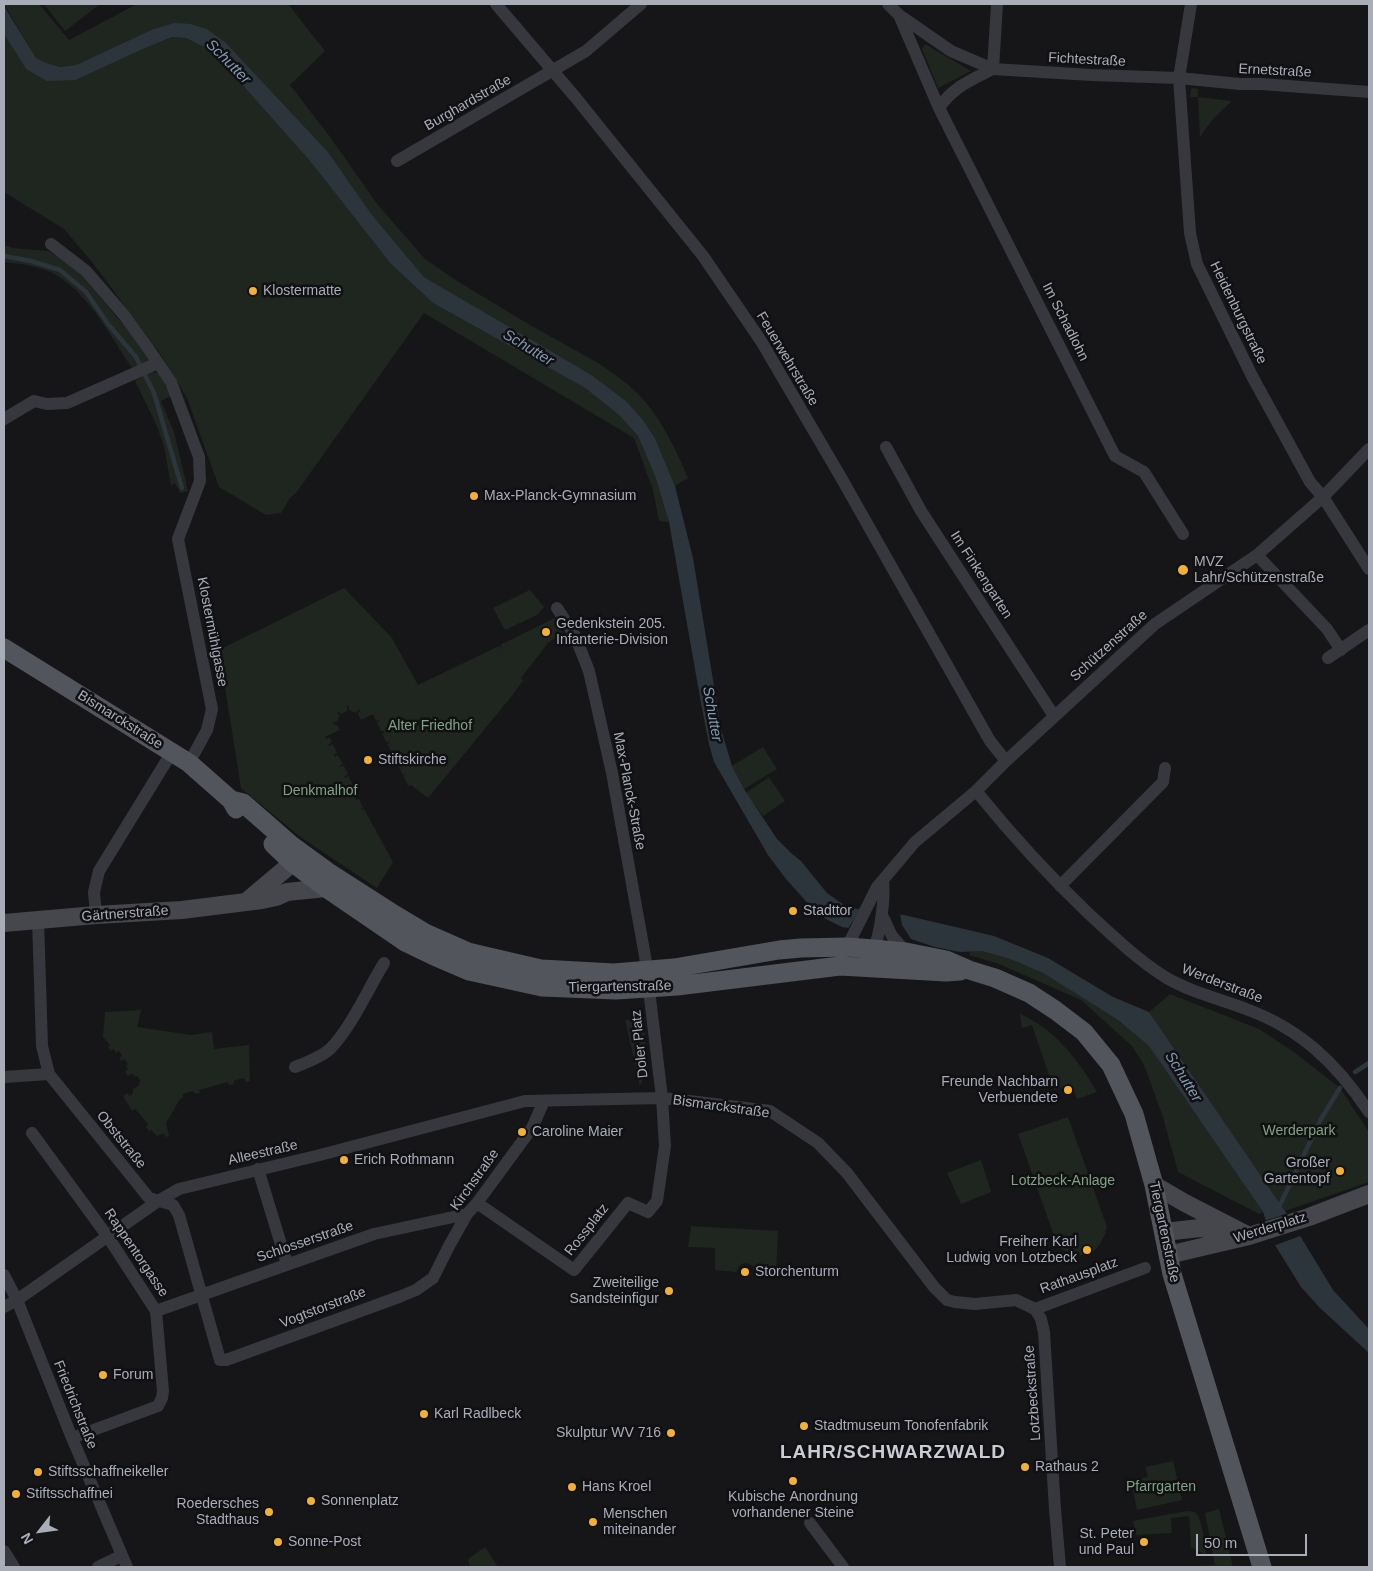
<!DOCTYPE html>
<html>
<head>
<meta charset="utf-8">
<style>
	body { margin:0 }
	#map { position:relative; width:1373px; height:1571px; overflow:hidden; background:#161618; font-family:Helvetica,sans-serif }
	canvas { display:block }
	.frame { position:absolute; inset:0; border:5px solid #a8adb8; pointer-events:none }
	.north { position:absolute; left:15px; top:1506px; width:50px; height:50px; -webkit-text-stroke:4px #111113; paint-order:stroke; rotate:240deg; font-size:14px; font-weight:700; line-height:20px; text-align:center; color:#a8adb8 }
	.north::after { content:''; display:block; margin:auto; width:18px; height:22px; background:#a8adb8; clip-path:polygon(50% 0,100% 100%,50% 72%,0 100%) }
	.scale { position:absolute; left:1196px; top:1534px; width:111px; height:22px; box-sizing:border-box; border:2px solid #a8adb8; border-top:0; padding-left:6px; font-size:15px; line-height:18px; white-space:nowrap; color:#a8adb8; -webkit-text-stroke:4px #111113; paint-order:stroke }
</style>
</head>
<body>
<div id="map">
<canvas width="1373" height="1571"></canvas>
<div class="frame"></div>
<div class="north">N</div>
<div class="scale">50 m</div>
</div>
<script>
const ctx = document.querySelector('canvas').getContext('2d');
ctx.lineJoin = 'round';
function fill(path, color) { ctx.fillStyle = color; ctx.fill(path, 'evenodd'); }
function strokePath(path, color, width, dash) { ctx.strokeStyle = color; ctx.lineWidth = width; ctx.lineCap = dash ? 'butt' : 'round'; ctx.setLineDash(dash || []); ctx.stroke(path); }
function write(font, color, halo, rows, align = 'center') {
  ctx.font = font + ' Helvetica,sans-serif'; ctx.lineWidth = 5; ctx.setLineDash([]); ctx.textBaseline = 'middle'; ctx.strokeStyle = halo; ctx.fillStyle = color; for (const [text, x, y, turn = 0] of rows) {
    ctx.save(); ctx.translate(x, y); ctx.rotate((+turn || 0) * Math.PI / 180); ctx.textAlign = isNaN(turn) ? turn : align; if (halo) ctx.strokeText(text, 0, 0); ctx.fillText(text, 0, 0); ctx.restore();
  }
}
fill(new Path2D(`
	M 4,4 L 39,4 L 69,40 L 137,4 L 288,4 L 325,51 L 290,85 L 330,137 L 378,205 L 425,259 L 457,281 L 530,325 L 598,363 C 612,372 626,382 638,394 C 661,417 675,448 688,478 L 675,486 L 655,438 L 643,420 L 626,401 L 590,374 L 424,277 L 372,215 L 328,152 L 226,43 L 207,29 L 191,24 L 151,30 L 76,65 L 60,67 L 46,63 L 36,58 Z
	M 44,4 L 100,4 L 65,31 Z
	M 4,34 L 26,69 L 76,80 L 143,49 L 172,37 L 186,38 L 204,47 L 231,72 L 310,161 L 391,264 L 433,303 L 585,388 L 619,415 L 638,436 L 655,476 L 669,522 L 659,521 L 653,490 L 634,438 L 424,313 L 296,493 L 290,498 L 281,513 L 266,515 L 219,487 L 187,398 L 159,352 L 92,262 L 64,229 L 4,192 Z
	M 925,44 L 971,71 L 938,88 L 922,49 Z
	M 1194,88 L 1198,89 L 1198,97 L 1232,101 L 1213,119 L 1200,137 L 1198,97 L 1190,97 L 1191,89 Z
	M 4,245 L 13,248 L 48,251 L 74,266 L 147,353 L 149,361 L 132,368 C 111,337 89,294 56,275 C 41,266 21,264 4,262 Z
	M 151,372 L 158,373 L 165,382 L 171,396 L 161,401 L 174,432 L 188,491 L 180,493 L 175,483 L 171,486 L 164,446 L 156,424 L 135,381 Z
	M 344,588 L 392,638 L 418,685 L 499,646 L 503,650 L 500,645 L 555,618 L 563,632 L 548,643 L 521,678 L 523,681 L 511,697 L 428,798 L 411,785 L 408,786 L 404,777 L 405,774 L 403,775 L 398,766 L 400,764 L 399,763 L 397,763 L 392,755 L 395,754 L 394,752 L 392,753 L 387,744 L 390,743 L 389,741 L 387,743 L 382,734 L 385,732 L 384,731 L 381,731 L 377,723 L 379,721 L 379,720 L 376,721 L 373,714 L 361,720 L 358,714 L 360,710 L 359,709 L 356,713 L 349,710 L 349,706 L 347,706 L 347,711 L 341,714 L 338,711 L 337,713 L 340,715 L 337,722 L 333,722 L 333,724 L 337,725 L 340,730 L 325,737 L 326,739 L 330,737 L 332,742 L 328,745 L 329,746 L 333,744 L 337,753 L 334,755 L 334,757 L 338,755 L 343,764 L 339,766 L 339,767 L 344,766 L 348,774 L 344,777 L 345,778 L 348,776 L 353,785 L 349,787 L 350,789 L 353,787 L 358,797 L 355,798 L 355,800 L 359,799 L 363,808 L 360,810 L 364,809 L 393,862 L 377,888 L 299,836 L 241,788 L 219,650 Z
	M 530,590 L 544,607 L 537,615 L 505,630 L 493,608 Z
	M 763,747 L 777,769 L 744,789 L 732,766 Z
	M 769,777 L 785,801 L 763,816 L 746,793 Z
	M 971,951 L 982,951 L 1010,959 L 1043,973 L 1118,1020 L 1149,1046 L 1263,1212 L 1259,1214 L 1178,1172 L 1162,1114 L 1144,1065 L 1132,1046 L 1081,1000 L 999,964 L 969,955 Z
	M 1170,994 L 1259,1029 L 1294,1052 L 1340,1088 L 1369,1132 L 1369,1182 L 1285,1211 L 1149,1012 Z
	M 141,1010 L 137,1027 L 191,1035 L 212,1032 L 214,1049 L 249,1045 L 250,1081 L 246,1082 L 244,1078 L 233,1081 L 234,1084 L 229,1085 L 228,1082 L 199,1090 L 200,1093 L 195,1094 L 193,1091 L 183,1094 L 183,1098 L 180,1099 L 166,1123 L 169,1136 L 165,1137 L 164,1133 L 157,1136 L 151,1130 L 149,1131 L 146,1127 L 148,1124 L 135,1109 L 132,1111 L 123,1096 L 128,1093 L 129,1096 L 133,1094 L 133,1089 L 140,1085 L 139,1082 L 141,1081 L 137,1076 L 135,1077 L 132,1073 L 128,1076 L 125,1071 L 128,1070 L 126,1066 L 128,1064 L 124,1059 L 121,1061 L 120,1058 L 122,1056 L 119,1051 L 116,1053 L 114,1049 L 110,1051 L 108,1047 L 110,1045 L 103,1037 L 105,1012 Z
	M 1020,1014 C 1055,1029 1079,1061 1097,1092 L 1077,1099 L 1071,1084 L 1054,1090 L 1032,1025 L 1022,1028 Z
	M 643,1018 L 648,1067 L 640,1086 L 625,1020 Z
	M 1068,1117 L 1107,1227 C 1100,1255 1082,1263 1058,1247 L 1018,1134 Z
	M 981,1160 L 991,1192 L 961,1204 L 947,1173 Z
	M 691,1226 L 778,1231 L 776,1274 L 754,1272 L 753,1266 L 747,1263 L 741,1264 L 736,1272 L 715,1270 L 715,1248 L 688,1247 Z
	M 1173,1461 L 1182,1500 L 1137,1510 L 1131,1481 L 1148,1477 L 1145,1467 Z
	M 1219,1509 L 1233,1567 L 1192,1567 L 1215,1565 L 1205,1513 Z
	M 1187,1511 C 1190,1512 1194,1511 1196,1513 C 1202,1518 1205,1546 1206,1555 L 1191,1547 L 1189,1516 L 1171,1518 L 1172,1533 L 1136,1535 L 1133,1521 Z
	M 485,1547 L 498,1567 L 470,1567 L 468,1559 Z`), '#1e261f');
fill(new Path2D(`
	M 4,6 L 36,58 L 46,63 L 60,67 L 76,65 L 151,30 L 174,23 L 191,24 L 207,29 L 226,43 L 328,152 L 372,215 L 424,277 L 590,374 L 626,401 L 643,420 L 655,438 L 675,486 L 693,558 L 721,729 L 732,766 L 744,789 L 777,839 L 791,853 L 801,861 L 827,893 L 844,905 L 857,909 L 904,915 L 994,936 L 1048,958 L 1113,997 L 1149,1012 L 1285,1211 L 1333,1290 L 1369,1329 L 1369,1353 L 1320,1308 L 1301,1287 L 1275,1245 L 1263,1212 L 1149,1046 L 1118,1020 L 1043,973 L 1010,959 L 982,951 L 960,952 L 935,947 L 905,937 L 842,927 L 826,919 L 812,908 L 786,879 L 768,855 L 714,762 L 709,744 L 701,703 L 669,522 L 655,476 L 638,436 L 619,415 L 585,388 L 433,303 L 391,264 L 310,161 L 231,72 L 204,47 L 186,38 L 172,37 L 143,49 L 76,80 L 47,81 L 26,69 L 4,34 Z`), '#2c353c');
fill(new Path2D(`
	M 861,908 L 900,913 L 902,925 L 913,942 L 905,939 L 847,930 Z
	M 1289,1213 L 1303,1235 L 1273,1246 L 1264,1221 Z`), '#161618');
strokePath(new Path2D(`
	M 4,256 L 31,261 L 60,270 L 86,292 L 108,324 L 136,357 L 154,393 L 182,488
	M 1355,1072 L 1369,1063
	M 1278,1209 L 1321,1119 L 1340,1088`), '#2c353c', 4.5);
strokePath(new Path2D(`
	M 496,4 L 576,98 L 703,256 L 761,341 L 839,474 L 990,741 L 1006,761
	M 888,4 L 899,15 L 951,51 L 993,69 L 1091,75 L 1179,78 L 1240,84 L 1261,84 L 1369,92
	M 1191,4 L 1179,78 L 1190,233 L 1197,264 L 1252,376 L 1310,482 L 1323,497 L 1369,569
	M 899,15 L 939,108 C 953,87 971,80 993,69 L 997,4
	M 939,108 L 1115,456 L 1144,472 L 1183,534
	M 397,161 L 586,51 L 641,4
	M 51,244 L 86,271 L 124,315 L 148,348 L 171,382 L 199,457 L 200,481 L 178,539 L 212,709 L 207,730 L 189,763
	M 4,419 L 34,401 L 47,404 L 67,403 L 158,363
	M 886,447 L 921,511 L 1054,716
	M 1257,555 L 1327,629 L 1341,650
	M 1328,658 L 1369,630
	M 976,791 C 1011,834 1049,876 1089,914 C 1114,937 1137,959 1165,977 C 1190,992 1220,999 1246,1009 C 1301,1029 1337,1064 1369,1112
	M 1060,886 L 1163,782 L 1165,768
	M 96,915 L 94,892 L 99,871 L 172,752
	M 882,915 L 892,936 L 906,952
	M 38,920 L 42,1046 L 49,1074 L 149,1198 L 173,1205 L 179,1215 L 220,1360 L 226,1360 L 399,1297 L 416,1290 L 433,1278 L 449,1246 L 467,1214 L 477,1203 L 532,1128 L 544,1101
	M 847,947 L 877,887 L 915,842 L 976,791 L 1006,761 L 1155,624 L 1257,555 L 1323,497 L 1369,449
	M 871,954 C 880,940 885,899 883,881
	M 295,1067 C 307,1062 320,1058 330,1049 C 351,1028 368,989 384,963
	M 4,1077 L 49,1074
	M 32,1133 L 108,1237 L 156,1311 L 163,1391 L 162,1398 L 158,1406 L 72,1438
	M 258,1169 L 287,1264
	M 477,1203 L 574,1270 L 628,1203 L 648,1212 L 657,1201 L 665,1146 L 662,1098 L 645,956 L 612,773 L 589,671 L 575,636 L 557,608
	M 4,1275 L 17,1300 L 72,1438 L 127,1567
	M 4,1307 L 17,1300 L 158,1201 L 179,1189 L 320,1155 L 525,1101 L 662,1098 L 698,1102 L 770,1111 L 818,1143 L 847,1173 L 934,1287 L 947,1300 L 955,1302 L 975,1304 L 1016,1300 L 1035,1309 L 1145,1268
	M 1035,1309 L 1041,1319 L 1044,1332 L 1055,1509 L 1060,1567
	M 156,1311 L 374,1234 L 467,1214
	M 810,1523 L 843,1567
	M 4,1551 L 14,1567
	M 98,1567 L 121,1556`), '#37383d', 12);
strokePath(new Path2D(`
	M 246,902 L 303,854
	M 4,923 L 96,915 L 182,910 L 262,900 L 276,897 L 287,892 L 326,888
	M 1154,1185 L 1185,1203 L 1249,1236
	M 1164,1232 L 1200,1228 L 1233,1234
	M 1168,1255 L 1249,1236 L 1309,1217 L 1369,1194`), '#45474d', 18);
strokePath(new Path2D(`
	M 4,648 L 189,763 L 231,800 L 236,809
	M 231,800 L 243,803 L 291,845 L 328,872 L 395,915 L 425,933 L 468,952 L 489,957 L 541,969 L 614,973 L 674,968 L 779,950 L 801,948 L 847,947 L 874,949 L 906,952 L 946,960 L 969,970 L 995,978 L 1029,993 L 1055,1010 L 1084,1032 L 1111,1065 L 1134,1114 L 1154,1185 L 1172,1274 L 1262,1567
	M 273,844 L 293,863 L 326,888 L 405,942 L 434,956 L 469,971 L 542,987 L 616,990 L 677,986 L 840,966 L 946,972 L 960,971`), '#53555c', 19);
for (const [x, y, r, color] of [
	[253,291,5,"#f2b134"],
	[474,496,5,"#f2b134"],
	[1183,570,6,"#f2b134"],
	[546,632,5,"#f2b134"],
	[368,760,5,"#f2b134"],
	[793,911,5,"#f2b134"],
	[1068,1090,5,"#f2b134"],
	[522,1132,5,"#f2b134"],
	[344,1160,5,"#f2b134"],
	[1340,1171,5,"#f2b134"],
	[1087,1250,5,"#f2b134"],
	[745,1272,5,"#f2b134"],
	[669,1291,5,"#f2b134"],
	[103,1375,5,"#f2b134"],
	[424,1414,5,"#f2b134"],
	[804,1426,5,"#f2b134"],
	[671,1433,5,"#f2b134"],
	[1025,1467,5,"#f2b134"],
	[38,1472,5,"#f2b134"],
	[793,1481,5,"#f2b134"],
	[572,1487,5,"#f2b134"],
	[16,1494,5,"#f2b134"],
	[311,1501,5,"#f2b134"],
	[269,1512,5,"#f2b134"],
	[593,1522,5,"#f2b134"],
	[278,1542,5,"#f2b134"],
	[1144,1542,5,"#f2b134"]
]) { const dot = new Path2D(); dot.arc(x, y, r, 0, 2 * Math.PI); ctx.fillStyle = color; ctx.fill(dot); strokePath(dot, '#111113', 2); }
write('14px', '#a8adb8', '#111113', [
	["Fichtestraße",1087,60,3],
	["Ernetstraße",1275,71,3],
	["Burghardstraße",468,103,-30],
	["Heidenburgstraße",1238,313,64],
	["Im Schadlohn",1065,322,63],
	["Feuerwehrstraße",787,359,59],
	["Im Finkengarten",981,575,57],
	["Klostermühlgasse",212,632,79],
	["Schützenstraße",1109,646,-42],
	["Bismarckstraße",120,720,32],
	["Max-Planck-Straße",629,791,79],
	["Gärtnerstraße",125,914,-4],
	["Werderstraße",1222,984,21],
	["Tiergartenstraße",620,987,-1],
	["Doler Platz",640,1044,-96],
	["Bismarckstraße",721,1107,8],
	["Obststraße",121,1140,51],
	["Alleestraße",263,1153,-13],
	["Kirchstraße",475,1180,-54],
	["Werderplatz",1270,1228,-17],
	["Rossplatz",587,1230,-52],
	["Tiergartenstraße",1164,1232,78],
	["Schlosserstraße",305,1242,-19],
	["Rappentorgasse",136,1253,56],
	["Rathausplatz",1079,1276,-20],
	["Vogtstorstraße",323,1308,-21],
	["Lotzbeckstraße",1033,1393,-94],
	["Friedrichstraße",75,1405,68]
]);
write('14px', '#a8adb8', '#111113', [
	["Klostermatte",263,291],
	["Max-Planck-Gymnasium",484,496],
	["MVZ",1194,562],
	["Lahr/Schützenstraße",1194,578],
	["Gedenkstein 205.",556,624],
	["Infanterie-Division",556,640],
	["Stiftskirche",378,760],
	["Stadttor",803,911],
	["Freunde Nachbarn",1058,1082,"right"],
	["Verbuendete",1058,1098,"right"],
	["Caroline Maier",532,1132],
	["Erich Rothmann",354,1160],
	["Großer",1330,1163,"right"],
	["Gartentopf",1330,1179,"right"],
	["Freiherr Karl",1077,1242,"right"],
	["Ludwig von Lotzbeck",1077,1258,"right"],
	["Storchenturm",755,1272],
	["Zweiteilige",659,1283,"right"],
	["Sandsteinfigur",659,1299,"right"],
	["Forum",113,1375],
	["Karl Radlbeck",434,1414],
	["Stadtmuseum Tonofenfabrik",814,1426],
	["Skulptur WV 716",661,1433,"right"],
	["Rathaus 2",1035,1467],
	["Stiftsschaffneikeller",48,1472],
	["Hans Kroel",582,1487],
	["Stiftsschaffnei",26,1494],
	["Kubische Anordnung",793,1497,"center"],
	["vorhandener Steine",793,1513,"center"],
	["Sonnenplatz",321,1501],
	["Roedersches",259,1504,"right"],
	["Stadthaus",259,1520,"right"],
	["Menschen",603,1514],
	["miteinander",603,1530],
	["St. Peter",1134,1534,"right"],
	["und Paul",1134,1550,"right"],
	["Sonne-Post",288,1542]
], 'left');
write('14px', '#7fa381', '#111113', [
	["Alter Friedhof",430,726],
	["Denkmalhof",320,791],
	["Werderpark",1299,1131],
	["Lotzbeck-Anlage",1063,1181],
	["Pfarrgarten",1161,1487]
]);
write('italic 15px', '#7f9bb3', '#111113', [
	["Schutter",228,62,45],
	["Schutter",528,348,31],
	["Schutter",712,714,80],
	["Schutter",1183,1077,58]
]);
ctx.letterSpacing = '1px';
write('bold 19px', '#c9ccd4', '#111113', [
	["LAHR/SCHWARZWALD",893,1453]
]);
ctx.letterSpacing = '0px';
</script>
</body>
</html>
